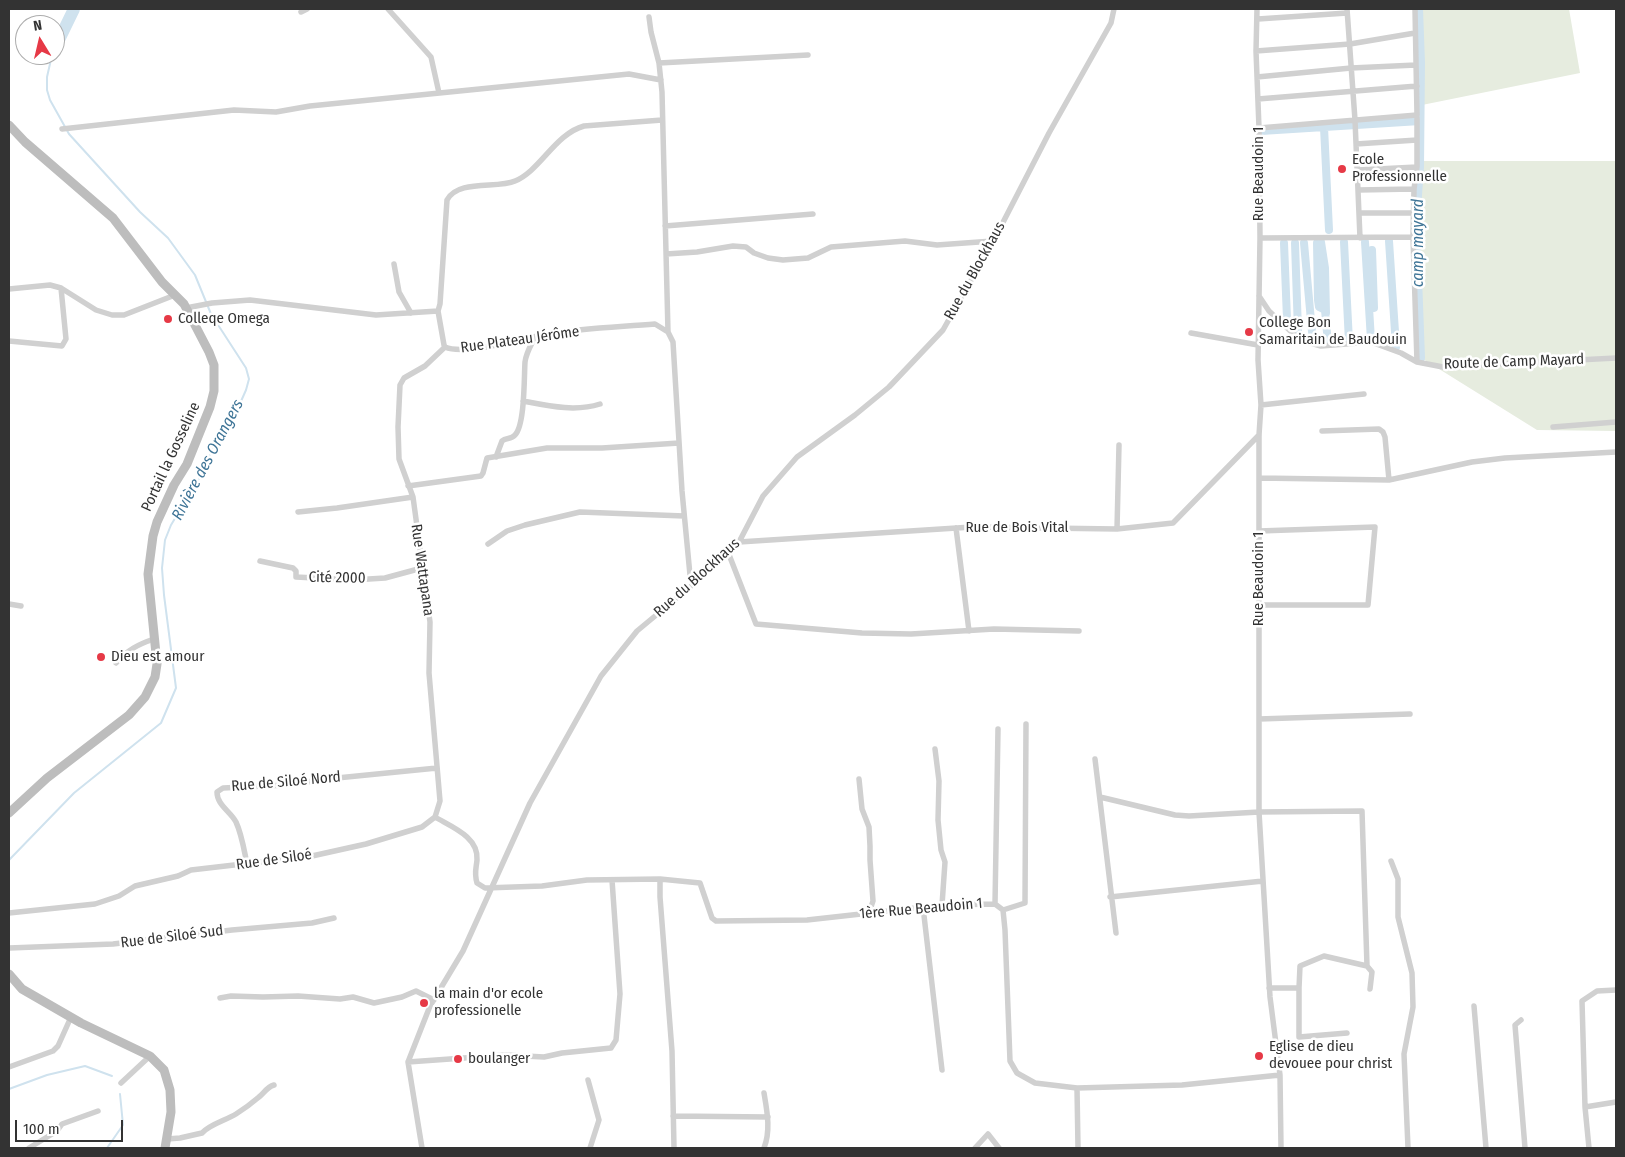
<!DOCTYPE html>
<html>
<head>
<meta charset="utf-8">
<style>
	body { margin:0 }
	#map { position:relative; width:1625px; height:1157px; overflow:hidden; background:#fff; font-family:"Fira Sans Condensed",sans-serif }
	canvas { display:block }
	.frame { position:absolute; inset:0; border:10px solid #333; pointer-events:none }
	.north { position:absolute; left:15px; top:15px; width:50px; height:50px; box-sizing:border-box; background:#fff; border:1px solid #adadad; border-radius:50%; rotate:351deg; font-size:14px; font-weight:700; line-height:20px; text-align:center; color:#333 }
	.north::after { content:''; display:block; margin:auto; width:18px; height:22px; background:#e63946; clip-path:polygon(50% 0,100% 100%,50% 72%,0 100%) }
	.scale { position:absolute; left:15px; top:1120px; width:108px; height:22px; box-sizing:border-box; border:2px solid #333; border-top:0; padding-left:6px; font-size:15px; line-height:18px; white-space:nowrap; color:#333; -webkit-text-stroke:4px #fff; paint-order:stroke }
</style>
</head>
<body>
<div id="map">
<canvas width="1625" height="1157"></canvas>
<div class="frame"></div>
<div class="north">N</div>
<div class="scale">100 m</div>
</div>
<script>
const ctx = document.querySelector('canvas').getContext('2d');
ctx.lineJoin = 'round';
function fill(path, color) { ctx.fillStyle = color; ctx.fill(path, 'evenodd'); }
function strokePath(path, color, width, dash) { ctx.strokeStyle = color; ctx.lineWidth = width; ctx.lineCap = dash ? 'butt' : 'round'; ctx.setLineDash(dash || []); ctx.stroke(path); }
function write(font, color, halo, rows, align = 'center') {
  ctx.font = font + ' "Fira Sans Condensed",sans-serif'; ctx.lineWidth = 5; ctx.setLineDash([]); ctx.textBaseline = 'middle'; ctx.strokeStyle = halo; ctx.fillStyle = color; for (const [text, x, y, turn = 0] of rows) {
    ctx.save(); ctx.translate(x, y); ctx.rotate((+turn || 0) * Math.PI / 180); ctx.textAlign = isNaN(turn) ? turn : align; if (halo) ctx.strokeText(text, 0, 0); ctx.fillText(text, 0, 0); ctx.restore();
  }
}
fill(new Path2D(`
	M 1418,9 L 1569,9 L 1580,73 L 1422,105 Z
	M 1420,161 L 1616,161 L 1616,431 L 1537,430 L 1423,359 L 1417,237 Z`), '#e6ecdf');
strokePath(new Path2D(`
	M 9,860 L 74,793 L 161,723 L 176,688 L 164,595 L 162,568 L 165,540 L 171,525 L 200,477 L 217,438 L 238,408 L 246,390 L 249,379 L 246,368 L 211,314 L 195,275 L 168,238 L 140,212 L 69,134 L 50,100 L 47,90 L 47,77 L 52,55
	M 9,1089 L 47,1075 L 85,1066 L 112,1076
	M 107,1148 L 123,1125 L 120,1094`), '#cfe2ee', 2);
strokePath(new Path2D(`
	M 1419,9 L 1421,63 L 1420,167 L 1416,223 L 1421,358
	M 1324,127 L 1329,230
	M 1261,131 L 1420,121
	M 1389,241 L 1396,347
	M 1321,242 L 1325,268 L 1326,313
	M 1344,242 L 1349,342
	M 1365,242 L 1371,340
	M 1284,243 L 1287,319
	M 1295,243 L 1298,331
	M 1304,243 L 1312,332
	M 1317,243 L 1318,300 L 1319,307 L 1325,310 L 1328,344
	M 1372,250 L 1374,308`), '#cfe2ee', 8);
strokePath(new Path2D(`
	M 55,48 L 74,9`), '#cfe2ee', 12);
strokePath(new Path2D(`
	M 388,9 L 431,57 L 439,93
	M 1257,9 L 1256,51 L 1259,128 L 1260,238 L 1258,360 L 1261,405 L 1259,435 L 1259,812 L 1270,997 L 1280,1075 L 1281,1148
	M 1347,9 L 1355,120 L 1360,238
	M 301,12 L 307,9
	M 649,17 L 651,32 L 659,63 L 662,92 L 668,332
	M 1258,19 L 1347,13
	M 1256,51 L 1350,44 L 1415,33
	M 659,63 L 808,55
	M 1257,77 L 1351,68 L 1416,65
	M 1258,99 L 1417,86
	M 662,120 L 584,126 C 555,134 540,171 515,181 C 497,189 458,179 447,200 L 440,304 L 438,311 L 444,345 L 445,347 C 465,356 524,338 547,334 C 582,328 619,327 655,324 L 668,332 L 673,342 L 682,491 L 690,575 L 696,582
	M 1259,128 L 1417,115 L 1415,9
	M 62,129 L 234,110 L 276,112 L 310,106 L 629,74 L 661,80
	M 1356,144 L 1417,140
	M 1357,170 L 1417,167
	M 1358,190 L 1414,189
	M 1359,213 L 1414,213
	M 665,226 L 813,214
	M 1260,238 L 1413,237
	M 666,254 L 697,252 L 733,246 L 746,247 L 754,253 L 768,258 L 783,260 L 808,258 L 831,247 L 905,241 L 937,245 L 993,241
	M 394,264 L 399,292 L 411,313
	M 9,289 L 50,285 L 61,288 L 96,310 L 112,315 L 124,315 L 175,295
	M 1259,296 L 1269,311 L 1300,340 L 1321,346 L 1371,342 L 1401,353 L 1417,362 L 1443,367 L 1616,358
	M 186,308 L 212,303 L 250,300 L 376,315 L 438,311
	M 1191,333 L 1258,345
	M 9,341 L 62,346 L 66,339 L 61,288
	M 1417,362 L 1413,237 L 1414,189 L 1417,167 L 1417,118
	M 523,401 C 549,406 575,412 600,404
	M 1261,405 L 1364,394
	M 1553,427 L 1616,422
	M 1322,431 L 1379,429 L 1383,432 L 1385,437 L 1389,480
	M 496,457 L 502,441 C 506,437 511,440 515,435 C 525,425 524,377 525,362 C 526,353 531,345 535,337
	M 1259,478 L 1389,480 L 1472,462 L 1505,458 L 1616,452
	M 408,486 L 481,476 L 483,473 L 487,458 L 547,448 L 602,448 L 679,443
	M 298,512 L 337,508 L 413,497
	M 956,528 L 969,631
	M 1117,529 L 1119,445
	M 1259,531 L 1375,527 L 1368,605 L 1259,605
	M 739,542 L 972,527 L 1117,529 L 1173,523 L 1259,435
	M 488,544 L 507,531 L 525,525 L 580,512 L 684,516
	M 728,552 L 756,624 L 862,633 L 911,634 L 994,629 L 1079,631
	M 260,561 L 293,568 L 296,571 L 296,577 L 353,580 L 385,578 L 422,568
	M 9,604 L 21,606
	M 116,663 C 127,650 139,644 154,639
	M 1259,719 L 1410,714
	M 935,749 L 939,781 L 938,820 L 941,850 L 945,862 L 942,905
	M 1095,759 L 1116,933
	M 859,779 L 862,809 L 869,827 L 870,846 L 870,860 L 873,901 L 869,913
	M 1100,797 L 1175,815 L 1189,816 L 1259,812 L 1362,811 L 1367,966
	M 435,817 C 452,827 479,837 477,860 C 476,870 474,873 477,883 L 485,888 L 542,886 L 587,880 L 660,879 L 700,883 L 712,918 L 716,921 L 807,920 L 942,905 L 995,904 L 1003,910 L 1005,930 L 1010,1061 L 1017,1073 L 1035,1083 L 1077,1088 L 1182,1085 L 1280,1075
	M 1391,861 L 1398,879 L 1398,917 L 1412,973 L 1413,1007 L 1404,1054 L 1408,1148
	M 247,864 C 244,850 242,835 236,822 C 230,811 217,805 217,792 L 223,788 L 286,785 L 327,779 L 437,768
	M 660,879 L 660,897 L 672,1051 L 674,1148
	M 1110,897 L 1263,881
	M 995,904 L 998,729
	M 923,907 L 942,1070
	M 1003,910 L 1025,903 L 1026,724
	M 9,913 L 95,904 L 119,896 L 135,886 L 178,876 L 191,870 L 312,856 L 366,844 L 422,827 L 435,817 L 440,801 L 429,673 L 430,622 L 413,497 L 399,459 L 398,427 L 400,385 L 404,378 L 425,366 L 445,347
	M 9,948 L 113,944 L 232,930 L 312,923 L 334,918
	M 1269,988 L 1299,988 L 1300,966 L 1324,956 L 1367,966 L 1372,972 L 1370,989
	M 1299,988 L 1299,1037 L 1347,1033
	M 220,998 L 231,996 L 263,997 L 298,996 L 340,999 L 353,997 L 374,1003 L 402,997 L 416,991 L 434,1000
	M 1474,1006 L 1486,1148
	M 1521,1020 L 1515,1025 L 1525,1148
	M 408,1062 L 506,1055 L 544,1057 L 562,1053 L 611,1048 L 616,1040 L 620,994 L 612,880
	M 9,1067 L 53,1051 L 58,1046 L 71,1017
	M 588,1080 L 599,1120 L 590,1148
	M 121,1083 L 150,1056
	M 1077,1088 L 1078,1148
	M 764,1093 C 767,1111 771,1130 764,1148
	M 1585,1107 L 1616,1102
	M 673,1116 L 768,1117
	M 167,1139 L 180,1138 L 202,1133 C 208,1125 226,1120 236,1114 C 244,1109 252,1103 259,1097 C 264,1093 267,1087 274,1085
	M 29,1148 L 57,1131 L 62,1124 L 98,1111
	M 422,1148 L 408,1062 L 430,1006 L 463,951 L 530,803 L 601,676 L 637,631 L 696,582 L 739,542 L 763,496 L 797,457 L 855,415 L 889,387 L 943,330 L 997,234 L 1049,133 L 1111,23 L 1114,9
	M 975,1148 L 988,1134 L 999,1148
	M 1589,1148 L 1585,1107 L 1582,1001 L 1597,991 L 1616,990`), '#d0d0d0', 5.5);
strokePath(new Path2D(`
	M 9,125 L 25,142 L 113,218 L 162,282 L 184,304 L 209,352 L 214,365 L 214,391 L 210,407 L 187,464 L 174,485 L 157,522 L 153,536 L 148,574 L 157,664 L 155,677 L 145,697 L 129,715 L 47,778 L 9,813
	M 9,974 L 22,989 L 81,1023 L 150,1056 L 164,1070 L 170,1090 L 171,1112 L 165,1148`), '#bdbdbd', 9);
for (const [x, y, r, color] of [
	[1342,169,5,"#e63946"],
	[168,319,5,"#e63946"],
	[1249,332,5,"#e63946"],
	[101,657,5,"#e63946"],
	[424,1003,5,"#e63946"],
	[1259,1056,5,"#e63946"],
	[458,1059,5,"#e63946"]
]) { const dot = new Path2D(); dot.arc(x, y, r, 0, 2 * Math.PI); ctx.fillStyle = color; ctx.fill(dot); strokePath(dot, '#fff', 2); }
write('15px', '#333', '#fff', [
	["Ecole",1352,160],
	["Professionnelle",1352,177],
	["Colleqe Omega",178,319],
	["College Bon",1259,323],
	["Samaritain de Baudouin",1259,340],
	["Dieu est amour",111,657],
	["la main d'or ecole",434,994],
	["professionelle",434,1011],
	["Eglise de dieu",1269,1047],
	["devouee pour christ",1269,1064],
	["boulanger",468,1059]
], 'left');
write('15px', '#333', '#fff', [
	["Rue Beaudoin 1",1259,174,-90],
	["Rue du Blockhaus",975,271,-61],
	["Rue Plateau Jérôme",520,340,-8],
	["Route de Camp Mayard",1514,362,-2],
	["Portail la Gosseline",171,457,-65],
	["Rue de Bois Vital",1017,528],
	["Rue Wattapana",422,570,82],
	["Cité 2000",337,578,1],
	["Rue du Blockhaus",697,578,-42],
	["Rue Beaudoin 1",1259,579,-90],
	["Rue de Siloé Nord",286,782,-5],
	["Rue de Siloé",274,860,-8],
	["1ère Rue Beaudoin 1",921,909,-5],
	["Rue de Siloé Sud",172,937,-7]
]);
write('italic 16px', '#3f7597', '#fff', [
	["camp mayard",1419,243,-90],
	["Rivière des Orangers",208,460,-62]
]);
</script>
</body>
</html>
